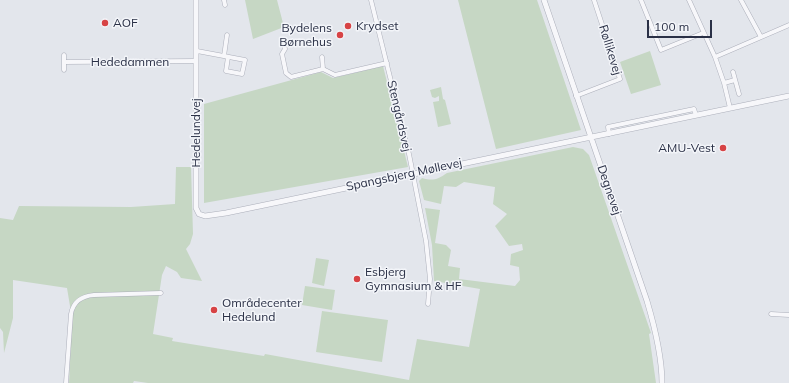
<!DOCTYPE html>
<html>
<head>
<meta charset="utf-8">
<style>
	body { margin:0 }
	#map { position:relative; width:789px; height:383px; overflow:hidden; background:#e3e6ec; font-family:Mulish,sans-serif }
	canvas { display:block }
	.scale { position:absolute; left:647px; top:20px; width:65px; height:18px; box-sizing:border-box; border:2px solid #2a3046; border-top:0; padding-left:5px; font-size:12px; line-height:14px; white-space:nowrap; color:#2a3046; -webkit-text-stroke:3px #f3f5f9; paint-order:stroke }
</style>
</head>
<body>
<div id="map">
<canvas width="789" height="383"></canvas>
<div class="scale">100 m</div>
</div>
<script>
const ctx = document.querySelector('canvas').getContext('2d');
ctx.lineJoin = 'round';
function fill(path, color) { ctx.fillStyle = color; ctx.fill(path, 'evenodd'); }
function strokePath(path, color, width, dash) { ctx.strokeStyle = color; ctx.lineWidth = width; ctx.lineCap = dash ? 'butt' : 'round'; ctx.setLineDash(dash || []); ctx.stroke(path); }
function write(font, color, halo, rows, align = 'center') {
  ctx.font = font + ' Mulish,sans-serif'; ctx.lineWidth = 3; ctx.setLineDash([]); ctx.textBaseline = 'middle'; ctx.strokeStyle = halo; ctx.fillStyle = color; for (const [text, x, y, turn = 0] of rows) {
    ctx.save(); ctx.translate(x, y); ctx.rotate((+turn || 0) * Math.PI / 180); ctx.textAlign = isNaN(turn) ? turn : align; if (halo) ctx.strokeText(text, 0, 0); ctx.fillText(text, 0, 0); ctx.restore();
  }
}
fill(new Path2D(`
	M 245,0 L 277,0 L 284,27 L 253,39 Z
	M 458,0 L 537,0 L 581,130 L 496,149 Z
	M 650,51 L 661,85 L 631,94 L 620,62 Z
	M 383,66 L 408,167 L 204,203 L 204,104 L 321,72 L 333,78 Z
	M 441,87 L 443,99 L 445,100 L 451,124 L 438,127 L 433,102 L 439,101 L 439,96 L 435,98 L 432,97 L 430,90 Z
	M 573,147 L 583,149 L 589,155 L 651,333 L 649,334 L 656,383 L 148,383 L 134,381 L 133,383 L 69,383 L 72,318 L 67,288 L 13,280 L 13,318 L 4,353 L 3,332 L 0,328 L 0,218 L 13,220 L 19,206 L 131,207 L 175,204 L 176,167 L 191,167 L 193,234 L 190,244 L 186,249 L 202,281 L 181,278 L 177,272 L 166,266 L 162,275 L 153,334 L 173,338 L 172,341 L 264,356 L 265,354 L 409,380 L 417,339 L 469,347 L 480,289 L 434,281 L 432,245 L 425,208 L 440,210 L 435,243 L 446,245 L 451,250 L 448,266 L 460,268 L 459,279 L 515,286 L 520,280 L 519,267 L 510,265 L 511,254 L 523,250 L 522,244 L 509,246 L 495,226 L 507,214 L 493,204 L 495,187 L 464,182 L 456,187 L 444,186 L 441,204 L 424,200 L 419,181 L 422,178 C 433,181 437,180 447,173 Z
	M 316,258 L 329,260 L 324,286 L 312,283 Z
	M 305,286 L 335,290 L 332,310 L 302,305 Z
	M 322,311 L 388,320 L 382,362 L 316,352 Z`), '#c6d7c4');
const minor = new Path2D(`
	M 224,0 L 225,5
	M 371,0 L 409,154 L 426,241 L 430,279 L 428,304
	M 641,0 L 661,50 L 703,33
	M 689,0 L 715,57 L 724,83 L 730,108
	M 741,0 L 761,37
	M 284,44 L 285,49 L 282,54 L 286,73 L 291,77 L 323,69 L 335,75 L 387,63
	M 197,51 L 245,60 L 242,74 L 226,71 L 228,57
	M 64,55 L 64,70
	M 224,56 L 227,35
	M 322,57 L 323,69
	M 715,57 L 789,25
	M 64,62 L 196,61
	M 733,72 L 739,94
	M 724,83 L 735,80
	M 576,96 L 620,79 L 594,0
	M 609,134 L 608,127 L 694,109 L 696,115
	M 771,314 L 789,315
	M 66,383 L 71,314 C 73,302 82,296 94,295 L 161,293`);
const tertiary = new Path2D(`
	M 196,0 L 196,208 L 199,214 L 205,216 L 226,213 L 789,96
	M 544,0 L 647,301 C 655,328 662,356 662,383`);
strokePath(minor, '#acafba', 5);
strokePath(tertiary, '#acafba', 6);
strokePath(minor, '#f7f7fa', 4);
strokePath(tertiary, '#f7f7fa', 5);
for (const [x, y, r, color] of [
	[105,23,4,"#d74345"],
	[348,26,4,"#d74345"],
	[340,35,4,"#d74345"],
	[723,148,4,"#d74345"],
	[357,279,4,"#d74345"],
	[214,310,4,"#d74345"]
]) { const dot = new Path2D(); dot.arc(x, y, r, 0, 2 * Math.PI); ctx.fillStyle = color; ctx.fill(dot); strokePath(dot, '#f3f5f9', 1.5); }
write('12px', '#2a3046', '#f3f5f9', [
	["AOF",113,23],
	["Krydset",356,26],
	["Bydelens",332,28,"right"],
	["Børnehus",332,42,"right"],
	["AMU-Vest",715,148,"right"],
	["Esbjerg",365,272],
	["Gymnasium & HF",365,286],
	["Områdecenter",222,303],
	["Hedelund",222,317]
], 'left');
write('12px', '#2a3046', '#f3f5f9', [
	["Røllikevej",610,50,73],
	["Hededammen",130,62],
	["Stengårdsvej",399,116,77],
	["Hedelundvej",196,133,-90],
	["Spangsbjerg Møllevej",404,175,-12],
	["Degnevej",609,190,71]
]);
</script>
</body>
</html>
